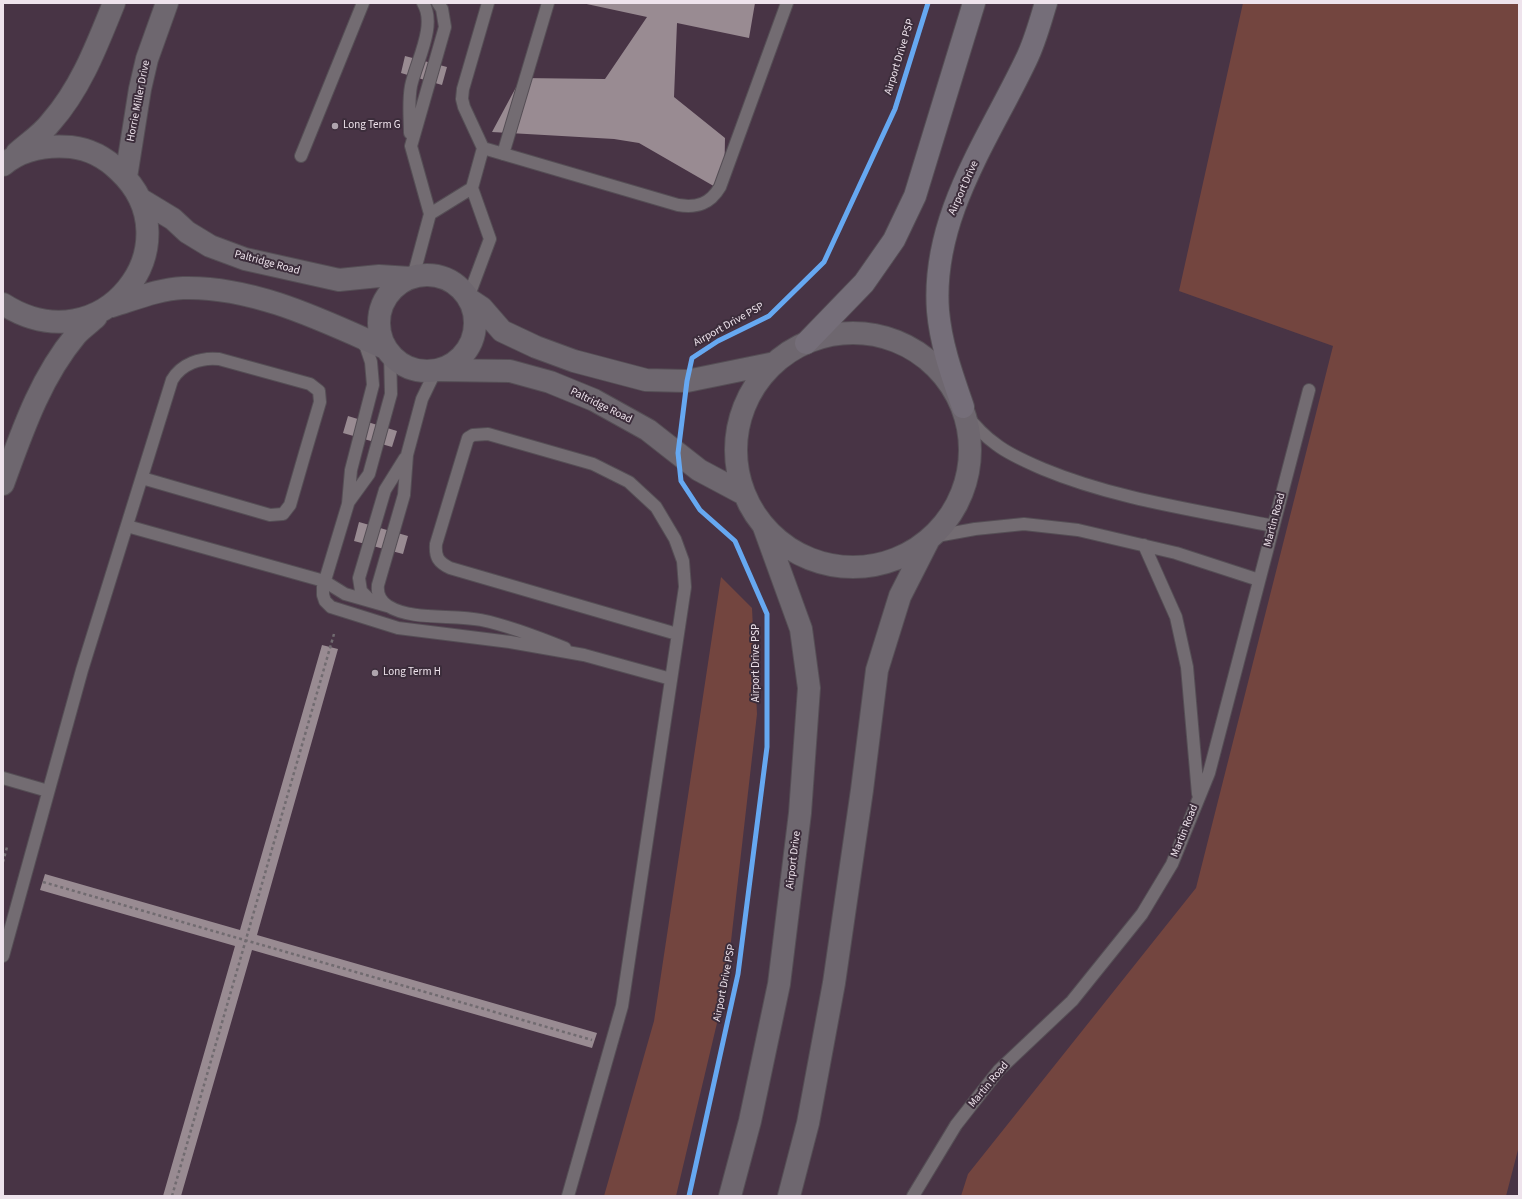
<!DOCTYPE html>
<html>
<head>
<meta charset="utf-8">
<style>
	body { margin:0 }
	#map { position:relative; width:1522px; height:1199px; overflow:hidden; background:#383038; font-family:"Source Sans 3",sans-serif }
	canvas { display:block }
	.frame { position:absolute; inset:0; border:4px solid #eee3ec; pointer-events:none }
</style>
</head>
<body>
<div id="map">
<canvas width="1522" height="1199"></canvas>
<div class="frame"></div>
</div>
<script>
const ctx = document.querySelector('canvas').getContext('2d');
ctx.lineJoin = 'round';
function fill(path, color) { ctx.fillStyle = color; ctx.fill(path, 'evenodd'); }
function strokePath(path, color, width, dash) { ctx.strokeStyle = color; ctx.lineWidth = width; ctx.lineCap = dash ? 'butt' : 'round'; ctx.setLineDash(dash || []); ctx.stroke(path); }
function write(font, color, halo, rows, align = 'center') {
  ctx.font = font + ' "Source Sans 3",sans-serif'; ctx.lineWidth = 4; ctx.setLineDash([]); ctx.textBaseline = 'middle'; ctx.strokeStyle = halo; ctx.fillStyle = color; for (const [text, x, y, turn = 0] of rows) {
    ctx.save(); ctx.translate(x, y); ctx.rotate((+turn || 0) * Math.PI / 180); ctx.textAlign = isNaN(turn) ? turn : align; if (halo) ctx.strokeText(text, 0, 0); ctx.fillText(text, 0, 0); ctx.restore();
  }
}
fill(new Path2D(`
	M 3,3 L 1519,3 L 1519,1196 L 3,1196 Z`), '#483445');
fill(new Path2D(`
	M 1243,3 L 1519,3 L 1519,1146 L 1506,1196 L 961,1196 L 968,1174 L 1196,888 L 1333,346 L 1179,291 Z
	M 721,577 L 752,608 L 757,714 L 726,985 L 676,1196 L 604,1196 L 654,1021 Z`), '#73453f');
fill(new Path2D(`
	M 582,3 L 755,3 L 749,38 L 677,23 L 674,97 L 725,138 L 724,192 L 639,143 L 614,139 L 492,132 L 521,78 L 605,79 L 647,17 Z
	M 405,56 L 447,67 L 442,85 L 401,73 Z
	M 348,416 L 397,431 L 392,447 L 343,433 Z
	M 359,522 L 408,536 L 403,554 L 354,541 Z
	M 322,645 L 338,649 L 257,935 L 597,1033 L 592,1048 L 252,950 L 181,1196 L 163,1196 L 235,946 L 40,890 L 45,874 L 240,930 Z`), '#998b92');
const lane = new Path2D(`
	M 410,133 C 410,118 408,102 411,86 C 416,62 437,25 423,3
	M 483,148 L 678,205 C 697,208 710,204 720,187 L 787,3
	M 503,154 L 548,3
	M 301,156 L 363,3
	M 430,214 L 472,188
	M 413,277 L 430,214 L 411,146 L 445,27 L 442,9 L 438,3
	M 468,298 L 490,239 L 472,188 L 483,148 L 464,107 L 462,99 L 463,89 L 488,3
	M 360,340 L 366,347 L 371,362 L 373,385 L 351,470 L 348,504 L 323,587 L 323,595 L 325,601 L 331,607 L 398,628 L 510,642 L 584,655 L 671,679
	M 436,370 L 422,399 L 407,455 L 404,495 L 378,585 C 377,594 380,601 388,606 C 412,621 453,614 481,620 C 510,626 538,637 565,648
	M 965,413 C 974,425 984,436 997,445 C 1010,455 1027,462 1043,469 C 1115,499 1196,510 1273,526
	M 348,503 L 369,474 L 391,394 L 390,353
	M 127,526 L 324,581 L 345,594 L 387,606
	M 931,537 L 975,529 L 1024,524 L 1078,530 L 1176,553 L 1259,580
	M 1144,545 L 1176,617 L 1187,667 L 1198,794
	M 370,600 L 361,591 L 359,578 L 385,490 L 405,458
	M 3,778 L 48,791
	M 3,956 L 82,670 L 172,380 C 181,364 201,357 219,359 L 310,384 L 319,391 L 320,402 L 305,453 L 290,505 L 283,514 L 270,515 L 142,478
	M 568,1196 L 622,1006 L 685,587 L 683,561 L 675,539 L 656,507 L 629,482 L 593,464 L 488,434 L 473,435 L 468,438 L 436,544 C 435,557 438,562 450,568 L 677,634
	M 913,1196 L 956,1125 L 999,1070 L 1072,1001 L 1142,914 L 1172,864 L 1209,773 L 1309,390`);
const primary = new Path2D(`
	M 17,153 C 28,143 42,134 51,122 C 81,88 97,45 114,3
	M 3,165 C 22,149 47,145 71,147 C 89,149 106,158 119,171 C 196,243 103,368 3,304
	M 126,177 L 140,89 L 147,59 L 167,3
	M 140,199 L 173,219 L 187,232 L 210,246 L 245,259 L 339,280 L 379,276 L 410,278
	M379 323a48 48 0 1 1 96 0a48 48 0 1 1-96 0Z
	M 470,300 L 482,308 L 502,331 L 536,347 L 574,361 L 646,380 L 687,381 L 775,363
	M 112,306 C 135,299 159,289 183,288 C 253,286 322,320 385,348
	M736 450a117 117 0 1 1 234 0a117 117 0 1 1-234 0Z
	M 439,370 L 510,371 L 550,382 L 594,400 L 648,430 L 699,470 L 744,494
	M 3,484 C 22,432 40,378 76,335 C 81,329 90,323 96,317
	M 730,1196 L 750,1121 L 779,984 L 800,813 L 809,688 L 801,629 L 764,527
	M 789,1196 L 808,1123 L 834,983 L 862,790 L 877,670 L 900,596 L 928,541`);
const highway = new Path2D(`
	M 806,343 L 864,283 L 894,240 L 915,196 L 974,3
	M 963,407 C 952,375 941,345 938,311 C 931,218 988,140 1026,60 C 1035,42 1040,22 1046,3`);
strokePath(lane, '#554e55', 14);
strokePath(primary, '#554e55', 24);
strokePath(highway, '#554e55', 24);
strokePath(new Path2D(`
	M 3,862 L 7,847
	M 43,882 L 592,1040
	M 172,1196 L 334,634`), '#716b70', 2.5, [3, 3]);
strokePath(lane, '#736c72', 12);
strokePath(primary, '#6e676f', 22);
strokePath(highway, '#756e79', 22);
strokePath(new Path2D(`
	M 689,1196 L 738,974 L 767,747 L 767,614 L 735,541 L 700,510 L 681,481 L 678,453 L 687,381 L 692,358 L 718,341 L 769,316 L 824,262 L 895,109 L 928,3`), '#66a8f1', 5);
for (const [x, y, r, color] of [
	[335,126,4,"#aea4ad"],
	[375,673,4,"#aea4ad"]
]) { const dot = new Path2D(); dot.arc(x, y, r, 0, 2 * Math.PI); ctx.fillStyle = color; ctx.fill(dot); strokePath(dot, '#3c2d3b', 1.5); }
write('11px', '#eee3ec', '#3c2d3b', [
	["Airport Drive PSP",900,57,-73],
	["Horrie Miller Drive",139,101,-79],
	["Airport Drive",964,188,-66],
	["Paltridge Road",267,263,15],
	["Airport Drive PSP",729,325,-29],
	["Paltridge Road",601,406,26],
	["Martin Road",1275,520,-75],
	["Airport Drive PSP",757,663,-90],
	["Martin Road",1185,831,-68],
	["Airport Drive",794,860,-83],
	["Airport Drive PSP",725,983,-79],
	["Martin Road",989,1085,-50]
]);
write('11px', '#eee3ec', '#3c2d3b', [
	["Long Term G",343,126],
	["Long Term H",383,673]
], 'left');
</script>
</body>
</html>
